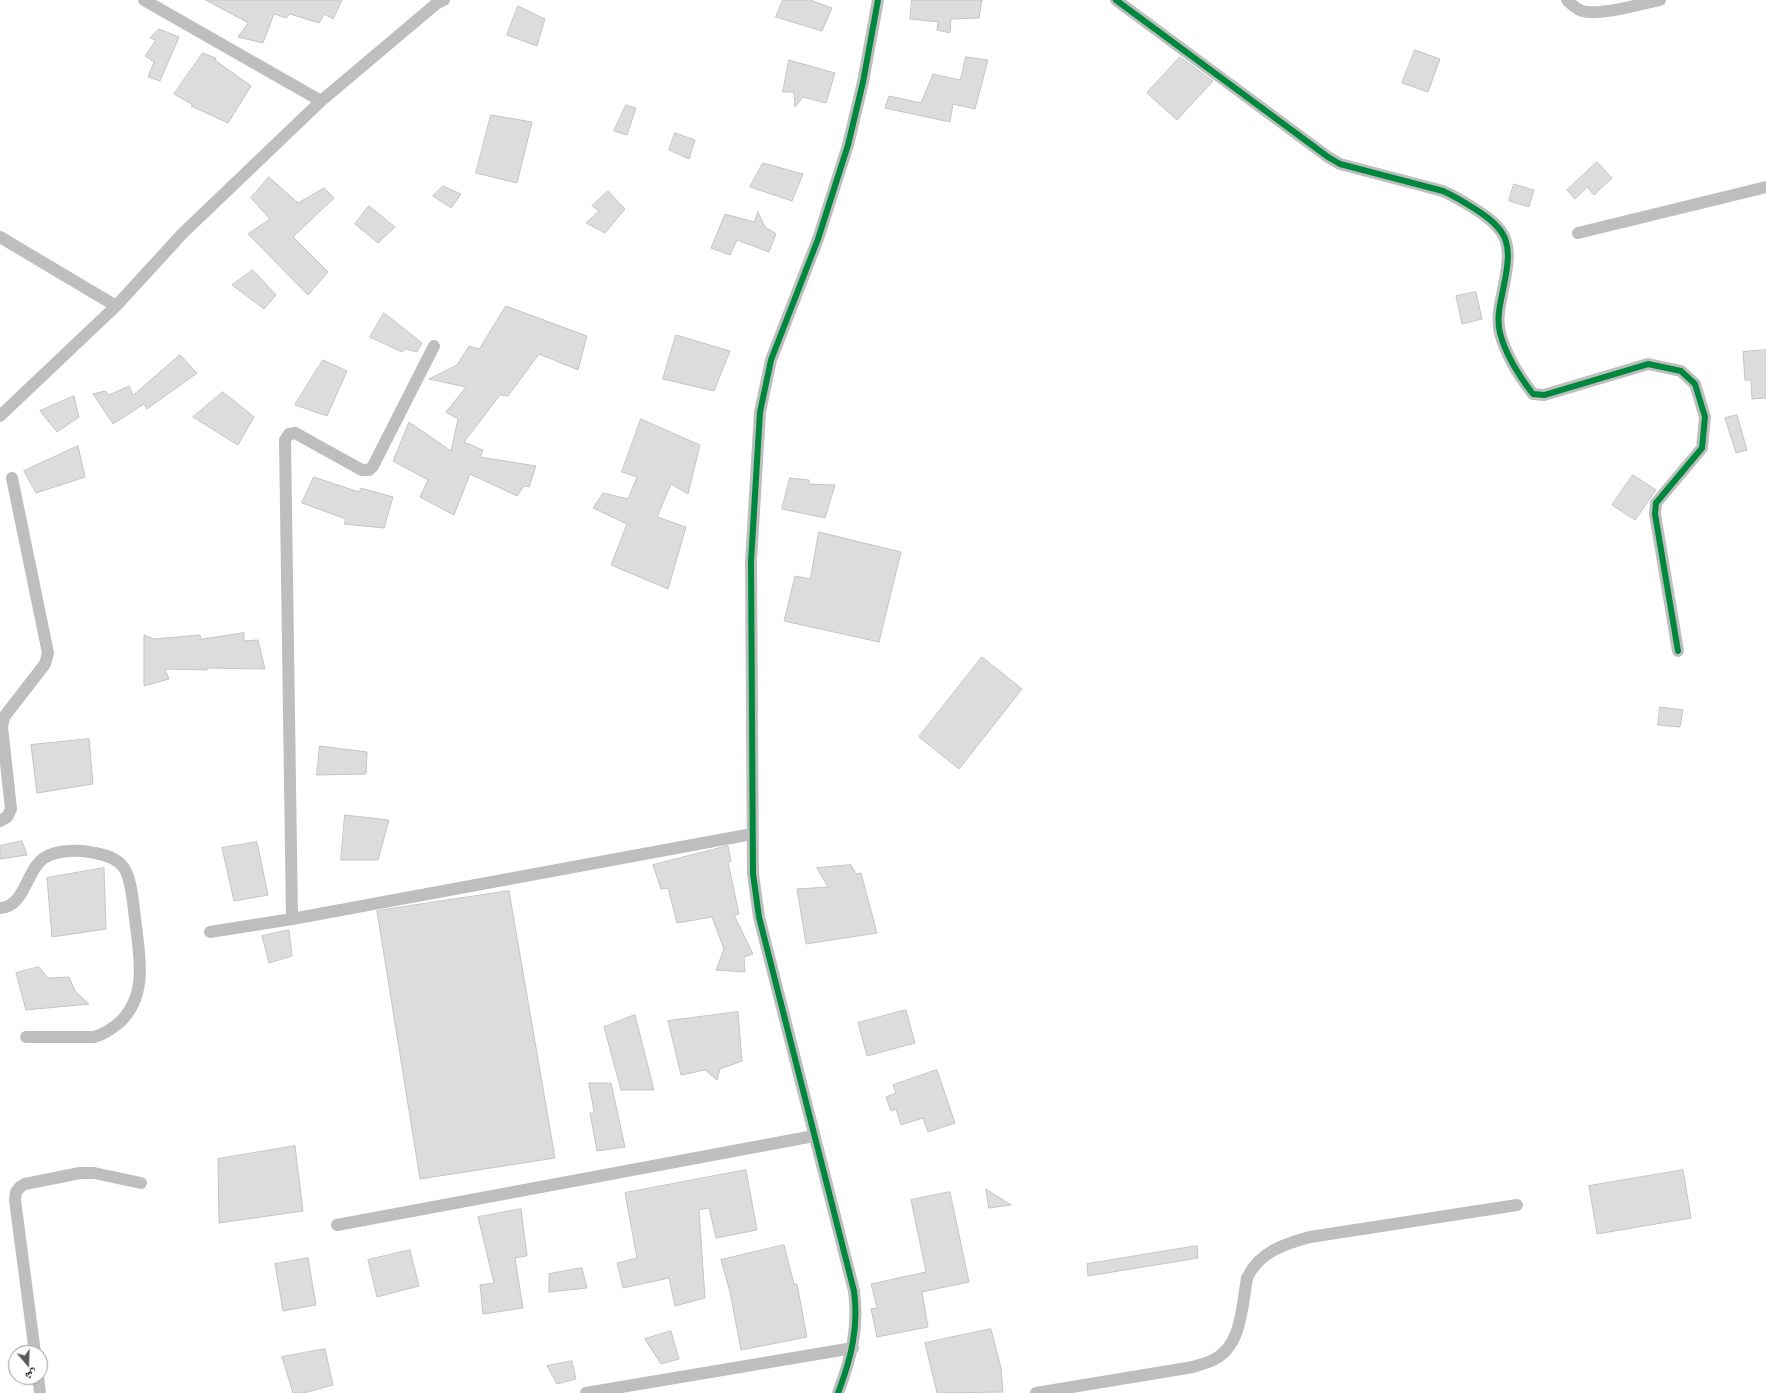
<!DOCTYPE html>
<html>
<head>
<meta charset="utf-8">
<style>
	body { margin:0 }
	#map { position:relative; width:1766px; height:1393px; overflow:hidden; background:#fff; font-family:Cabin,"Noto Naskh Arabic",sans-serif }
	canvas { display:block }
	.north { position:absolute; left:8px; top:1345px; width:40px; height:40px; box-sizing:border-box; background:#fff; border:1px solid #999; border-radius:50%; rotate:161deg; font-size:11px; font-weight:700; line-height:16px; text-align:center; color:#000 }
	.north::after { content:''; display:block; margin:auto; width:14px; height:18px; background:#595959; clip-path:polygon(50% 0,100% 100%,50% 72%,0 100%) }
</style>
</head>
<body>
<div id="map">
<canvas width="1766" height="1393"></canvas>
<div class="north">ش</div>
</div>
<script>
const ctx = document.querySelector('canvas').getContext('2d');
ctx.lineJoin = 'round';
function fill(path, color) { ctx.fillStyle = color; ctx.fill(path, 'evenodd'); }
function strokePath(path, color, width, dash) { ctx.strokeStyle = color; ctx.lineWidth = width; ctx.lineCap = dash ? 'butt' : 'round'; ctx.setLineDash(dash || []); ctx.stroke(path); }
const building = new Path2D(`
	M 206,0 L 342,0 L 333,19 L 324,14 L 319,23 L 290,14 L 286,18 L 274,14 L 263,43 L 238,37 L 248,23 Z
	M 783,0 L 810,0 L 832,8 L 822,31 L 776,17 Z
	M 912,0 L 982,0 L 979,18 L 951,19 L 950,33 L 937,30 L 938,22 L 910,19 Z
	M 518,6 L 545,19 L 537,46 L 507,35 Z
	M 159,29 L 179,37 L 160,81 L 148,77 L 154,62 L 145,56 L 156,40 L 150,38 Z
	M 1415,50 L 1440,59 L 1428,92 L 1402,83 Z
	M 203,53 L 216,58 L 215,60 L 251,86 L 228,123 L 191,106 L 193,105 L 174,94 Z
	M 966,57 L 988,60 L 975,109 L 953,104 L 950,122 L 885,108 L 889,96 L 921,103 L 933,74 L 960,80 Z
	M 1180,57 L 1213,81 L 1177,120 L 1147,93 Z
	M 789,60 L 835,73 L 826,103 L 803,97 L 795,107 L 794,92 L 783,92 Z
	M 626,105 L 636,108 L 627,135 L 614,131 Z
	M 491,115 L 532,122 L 517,183 L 476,173 Z
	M 675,133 L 695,140 L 689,159 L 669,150 Z
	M 1597,162 L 1612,178 L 1594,195 L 1587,187 L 1575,199 L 1567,190 Z
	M 763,163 L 803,174 L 792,201 L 750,187 Z
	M 269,177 L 298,203 L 324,188 L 334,198 L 293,237 L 328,272 L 308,295 L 248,234 L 270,219 L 251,198 Z
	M 1514,184 L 1534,190 L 1529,207 L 1509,201 Z
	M 443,186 L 461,194 L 451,208 L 433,196 Z
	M 608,191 L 625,209 L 605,233 L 586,223 L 599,211 L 592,206 Z
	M 369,206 L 395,227 L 378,243 L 355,224 Z
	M 758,212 L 765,227 L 776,234 L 769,252 L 737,240 L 730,255 L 711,248 L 725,214 L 754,222 Z
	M 253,270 L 276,295 L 264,309 L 232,285 Z
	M 1476,292 L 1482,319 L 1462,324 L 1456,296 Z
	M 506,306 L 587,336 L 578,370 L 539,354 L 508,396 L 500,395 L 464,442 L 483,450 L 480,457 L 536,466 L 529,487 L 524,486 L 517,496 L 470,474 L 454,515 L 420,497 L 428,480 L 393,461 L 409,422 L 451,451 L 458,419 L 446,412 L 466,387 L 429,379 L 457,365 L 469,346 L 479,349 Z
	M 384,313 L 422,343 L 417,352 L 406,349 L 402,352 L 370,337 Z
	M 676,335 L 730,351 L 714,391 L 663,379 Z
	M 1766,350 L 1766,398 L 1752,399 L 1751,380 L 1745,380 L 1743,352 Z
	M 180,355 L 197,373 L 147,409 L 144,404 L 113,424 L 93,394 L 105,391 L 109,395 L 129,386 L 133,395 Z
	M 323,360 L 347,371 L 327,416 L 295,405 Z
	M 223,392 L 254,417 L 238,445 L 193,417 Z
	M 74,396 L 79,417 L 57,432 L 40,411 Z
	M 1737,415 L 1747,450 L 1736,453 L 1725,418 Z
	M 641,419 L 700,445 L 688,494 L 671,484 L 657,517 L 686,527 L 668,589 L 611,565 L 627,524 L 593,508 L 603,493 L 628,499 L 637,477 L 622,472 Z
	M 78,446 L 85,477 L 36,493 L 24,471 Z
	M 1633,475 L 1656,490 L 1635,520 L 1612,505 Z
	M 314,477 L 359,492 L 361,488 L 393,497 L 384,528 L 344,524 L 346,519 L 302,503 Z
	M 790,478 L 809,480 L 809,484 L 835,485 L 825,518 L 782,509 Z
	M 819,532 L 901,552 L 879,642 L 784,621 L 795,576 L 810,579 Z
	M 244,633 L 244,641 L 258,640 L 265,669 L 207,668 L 207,670 L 165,669 L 169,679 L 144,686 L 144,635 L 154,639 L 200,635 L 201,639 Z
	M 982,657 L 1022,689 L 959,769 L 919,737 Z
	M 1660,707 L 1683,710 L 1680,727 L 1658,725 Z
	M 89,739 L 93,784 L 37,793 L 31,745 Z
	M 320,746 L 367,752 L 366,774 L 317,775 Z
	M 345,815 L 389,820 L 378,860 L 341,860 Z
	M 22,841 L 27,855 L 0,859 L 0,846 Z
	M 257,842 L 268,895 L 234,901 L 222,848 Z
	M 728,846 L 731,861 L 728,862 L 739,914 L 734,915 L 753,954 L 744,957 L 745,972 L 716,970 L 724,949 L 712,917 L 677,923 L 668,888 L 661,889 L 653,865 Z
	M 851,865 L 856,874 L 861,873 L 877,933 L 806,944 L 797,889 L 828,887 L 817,868 Z
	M 104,868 L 106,929 L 52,937 L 47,878 Z
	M 509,891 L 555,1158 L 420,1179 L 377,911 Z
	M 289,930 L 292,956 L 269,963 L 262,936 Z
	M 39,967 L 48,978 L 69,977 L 75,991 L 89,1004 L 26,1010 L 16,973 Z
	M 906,1010 L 915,1043 L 867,1056 L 858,1023 Z
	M 738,1012 L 742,1061 L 720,1069 L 717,1080 L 705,1070 L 681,1075 L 668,1021 Z
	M 635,1015 L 654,1090 L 621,1090 L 604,1027 Z
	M 937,1070 L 955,1123 L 928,1132 L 923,1118 L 901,1125 L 896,1109 L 891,1111 L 886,1097 L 896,1093 L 893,1085 Z
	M 589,1083 L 611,1083 L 625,1147 L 597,1151 L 590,1113 L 594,1113 Z
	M 295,1146 L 303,1211 L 219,1223 L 218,1159 Z
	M 746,1170 L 757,1230 L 716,1238 L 709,1208 L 699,1210 L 705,1298 L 675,1306 L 669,1278 L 623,1288 L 617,1263 L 637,1258 L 625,1193 Z
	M 1683,1170 L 1691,1218 L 1597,1234 L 1589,1186 Z
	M 986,1189 L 1011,1205 L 989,1208 Z
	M 950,1192 L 969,1282 L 922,1292 L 928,1327 L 877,1337 L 871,1309 L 877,1308 L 871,1284 L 926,1272 L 911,1200 Z
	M 521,1209 L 527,1256 L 515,1258 L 523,1308 L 483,1314 L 480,1285 L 494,1283 L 478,1217 Z
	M 784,1245 L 794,1284 L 797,1284 L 807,1337 L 741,1350 L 730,1292 L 721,1260 Z
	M 1197,1246 L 1198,1258 L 1088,1276 L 1087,1264 Z
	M 410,1250 L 419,1286 L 377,1297 L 368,1260 Z
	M 308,1258 L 316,1305 L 283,1311 L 275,1264 Z
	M 582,1268 L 587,1288 L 549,1292 L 549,1274 Z
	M 991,1329 L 1001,1368 L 1003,1392 L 937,1393 L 925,1343 Z
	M 671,1331 L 679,1359 L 661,1364 L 645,1339 Z
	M 325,1349 L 333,1385 L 304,1393 L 293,1393 L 282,1357 Z
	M 572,1361 L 576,1379 L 557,1384 L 547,1366 Z`);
fill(building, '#dcdcdc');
strokePath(building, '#c5c5c5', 1);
strokePath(new Path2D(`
	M 144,0 L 321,101
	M 1116,0 L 1328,157 L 1340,164 L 1443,191 C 1454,196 1464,202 1475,209 C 1510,231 1512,245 1504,285 C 1501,301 1496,317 1500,333 C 1506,356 1519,376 1533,394 L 1544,395 L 1648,364 L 1681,371 L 1695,384 L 1705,417 L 1702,448 L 1656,503 L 1655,514 L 1678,651
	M 1567,0 C 1572,5 1576,9 1582,11 C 1600,16 1641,4 1660,0
	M 1578,233 L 1766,187
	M 0,237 L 116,306
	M 0,416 L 116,306 L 183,233 L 321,101 L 436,4 L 444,0
	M 0,821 L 7,817 L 11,809 L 2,727 L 4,717 L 45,664 L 48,653 L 12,478
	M 0,908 C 25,907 26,870 44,858 C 57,849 81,850 95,853 C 106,855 118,859 124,868 C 132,880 133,905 135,918 C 139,954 149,994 120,1022 C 111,1029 105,1034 94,1037 L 26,1037
	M 292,919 L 285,440 L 289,434 L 295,433 L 362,470 L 369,470 L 373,466 L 434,346
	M 210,932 L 292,919 L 752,834
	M 337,1225 L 814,1136
	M 35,1353 L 15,1200 L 16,1192 L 20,1187 L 25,1184 L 80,1173 L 94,1173 L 141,1183
	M 38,1377 L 40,1393
	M 586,1393 L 853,1348
	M 838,1393 C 851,1359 859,1327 854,1291 L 759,917 L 753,874 L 751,561 L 760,412 L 771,360 L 818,239 L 848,145 L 863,82 L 878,0
	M 1036,1393 L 1193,1367 C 1199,1365 1207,1363 1213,1360 C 1242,1347 1242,1305 1247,1278 C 1259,1252 1284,1244 1310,1237 L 1517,1205`), '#bebebe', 12);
strokePath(new Path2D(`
	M 1116,0 L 1328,157 L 1340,164 L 1443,191 C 1454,196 1464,202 1475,209 C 1510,231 1512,245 1504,285 C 1501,301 1496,317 1500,333 C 1506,356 1519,376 1533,394 L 1544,395 L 1648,364 L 1681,371 L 1695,384 L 1705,417 L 1702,448 L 1656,503 L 1655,514 L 1678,651
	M 838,1393 C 851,1359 859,1327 854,1291 L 759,917 L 753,874 L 751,561 L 760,412 L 771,360 L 818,239 L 848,145 L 863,82 L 878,0`), '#00873e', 6);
</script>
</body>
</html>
